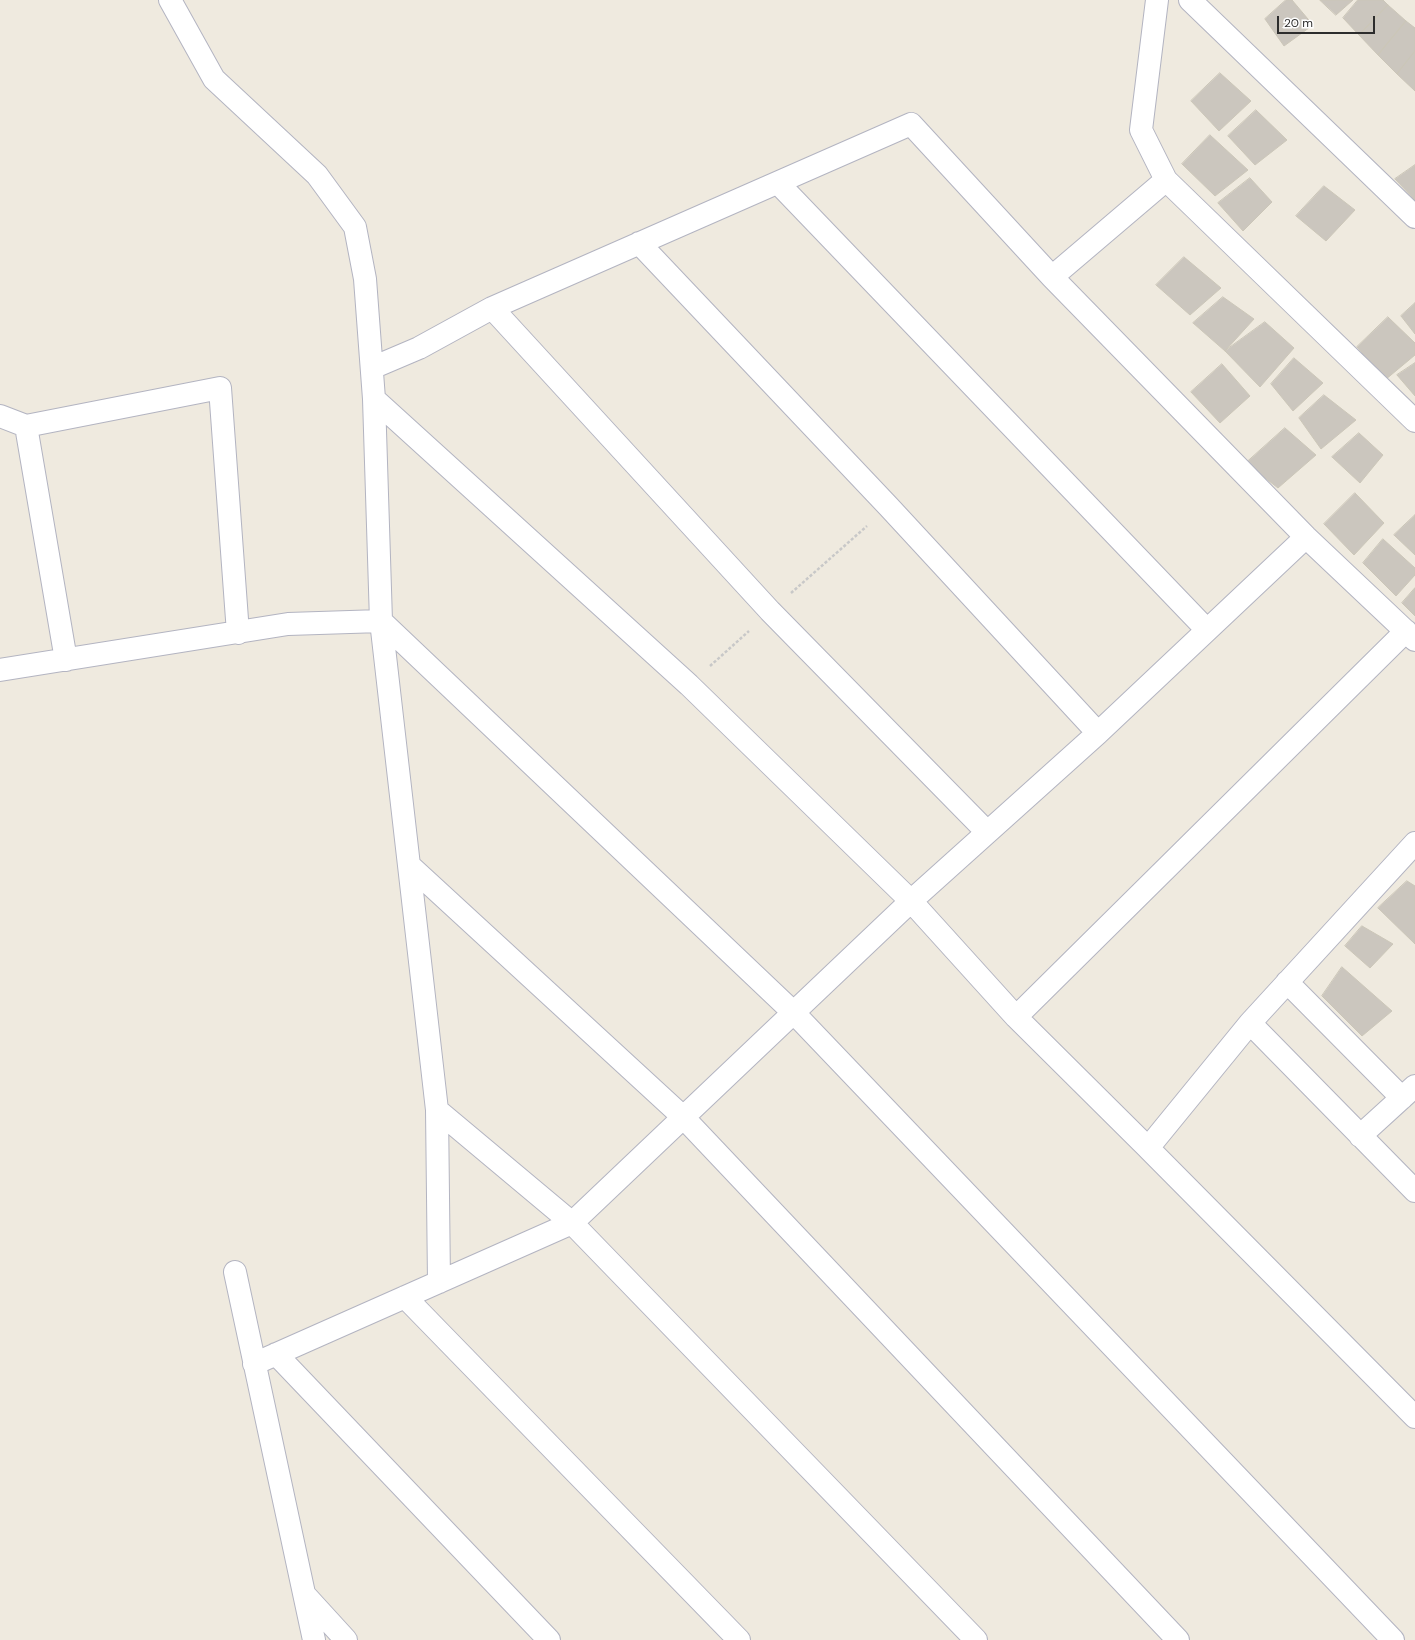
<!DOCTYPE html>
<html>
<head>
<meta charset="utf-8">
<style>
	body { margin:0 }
	#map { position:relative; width:1415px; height:1640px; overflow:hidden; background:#efeadf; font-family:"DM Sans",sans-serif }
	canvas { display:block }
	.scale { position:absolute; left:1277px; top:16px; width:98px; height:18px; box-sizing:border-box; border:2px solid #2d2d2d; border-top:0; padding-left:5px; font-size:12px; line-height:14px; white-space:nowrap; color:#2d2d2d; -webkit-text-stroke:3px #fff; paint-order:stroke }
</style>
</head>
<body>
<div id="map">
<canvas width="1415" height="1640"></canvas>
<div class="scale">20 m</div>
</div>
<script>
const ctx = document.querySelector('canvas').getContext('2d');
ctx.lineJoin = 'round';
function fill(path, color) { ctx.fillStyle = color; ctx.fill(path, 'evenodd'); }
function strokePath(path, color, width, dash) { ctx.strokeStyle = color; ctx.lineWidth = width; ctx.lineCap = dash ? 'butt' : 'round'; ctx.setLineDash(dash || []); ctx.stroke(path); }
const building = new Path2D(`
	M 1286,0 L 1292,0 L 1313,25 L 1284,46 L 1265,19 Z
	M 1320,0 L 1353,0 L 1336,15 Z
	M 1358,0 L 1383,0 L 1388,5 L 1359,35 L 1343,18 Z
	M 1388,5 L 1406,21 L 1378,55 L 1359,35 Z
	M 1406,21 L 1415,28 L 1415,51 L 1397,74 L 1378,55 Z
	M 1415,51 L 1415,91 L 1397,74 Z
	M 1220,73 L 1251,101 L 1219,131 L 1191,101 Z
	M 1256,110 L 1287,140 L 1255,165 L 1228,136 Z
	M 1210,135 L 1248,170 L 1215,196 L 1182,164 Z
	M 1415,165 L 1415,200 L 1395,179 Z
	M 1250,178 L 1272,202 L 1243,231 L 1218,203 Z
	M 1324,186 L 1355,210 L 1326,241 L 1296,216 Z
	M 1184,257 L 1221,288 L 1190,315 L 1156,285 Z
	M 1223,297 L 1254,319 L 1225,351 L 1193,323 Z
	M 1415,303 L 1415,334 L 1401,316 Z
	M 1388,317 L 1415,343 L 1415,355 L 1385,380 L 1357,347 Z
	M 1265,322 L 1294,348 L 1260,387 L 1225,351 Z
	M 1294,358 L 1323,383 L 1293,411 L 1271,384 Z
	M 1415,363 L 1415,396 L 1397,375 Z
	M 1222,364 L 1250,396 L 1220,423 L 1191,392 Z
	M 1324,395 L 1356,420 L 1321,449 L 1299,418 Z
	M 1285,428 L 1316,455 L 1278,488 L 1246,463 Z
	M 1359,433 L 1383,455 L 1360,483 L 1332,457 Z
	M 1355,493 L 1384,523 L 1354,555 L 1324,524 Z
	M 1415,515 L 1415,555 L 1394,535 Z
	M 1383,539 L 1415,568 L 1415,575 L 1396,596 L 1363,563 Z
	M 1415,588 L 1415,616 L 1402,603 Z
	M 1407,881 L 1415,886 L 1415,944 L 1378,908 Z
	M 1362,926 L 1393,944 L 1370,968 L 1345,946 Z
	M 1342,967 L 1392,1011 L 1362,1036 L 1322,996 Z`);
fill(building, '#cbc6be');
strokePath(building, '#cbc6b8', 1);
const street = new Path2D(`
	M 170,0 L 214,79 L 317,175 L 355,227 L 365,279 L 374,399 L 381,621 L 437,1110 L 572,1223 L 976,1640
	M 1190,0 L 1415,217
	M 1166,180 L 1415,421
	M 778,183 L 1207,630
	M 639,243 L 889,507 L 1098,733
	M 1052,277 L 1306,537 L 1415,640
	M 492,308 L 770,611 L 987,832
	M 372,368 L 419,348 L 492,308 L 911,124 L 1052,277 L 1166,180 L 1141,130 L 1157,0
	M 374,399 L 689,685 L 911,901 L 1016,1017 L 1148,1148
	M 0,416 L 26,426 L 220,388 L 238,633
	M 26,426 L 66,660
	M 0,670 L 288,624 L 381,621 L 794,1013 L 1393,1640
	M 1415,843 L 1250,1023 L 1148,1148 L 1415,1417
	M 409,865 L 683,1117 L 1178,1640
	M 1287,982 L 1402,1098
	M 1016,1017 L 1406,631
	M 1250,1023 L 1415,1191
	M 437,1110 L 439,1282
	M 1360,1136 L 1415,1086
	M 235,1272 L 314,1640
	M 405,1297 L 739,1640
	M 276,1354 L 549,1640
	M 254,1364 L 572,1223 L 911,901 L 1098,733 L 1306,537
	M 304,1594 L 346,1640`);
strokePath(street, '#b3b4c1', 24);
strokePath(new Path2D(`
	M 791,593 L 867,526
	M 710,666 L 749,631`), '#c8c8c8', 2.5, [3, 2]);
strokePath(street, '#fff', 22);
</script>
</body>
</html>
